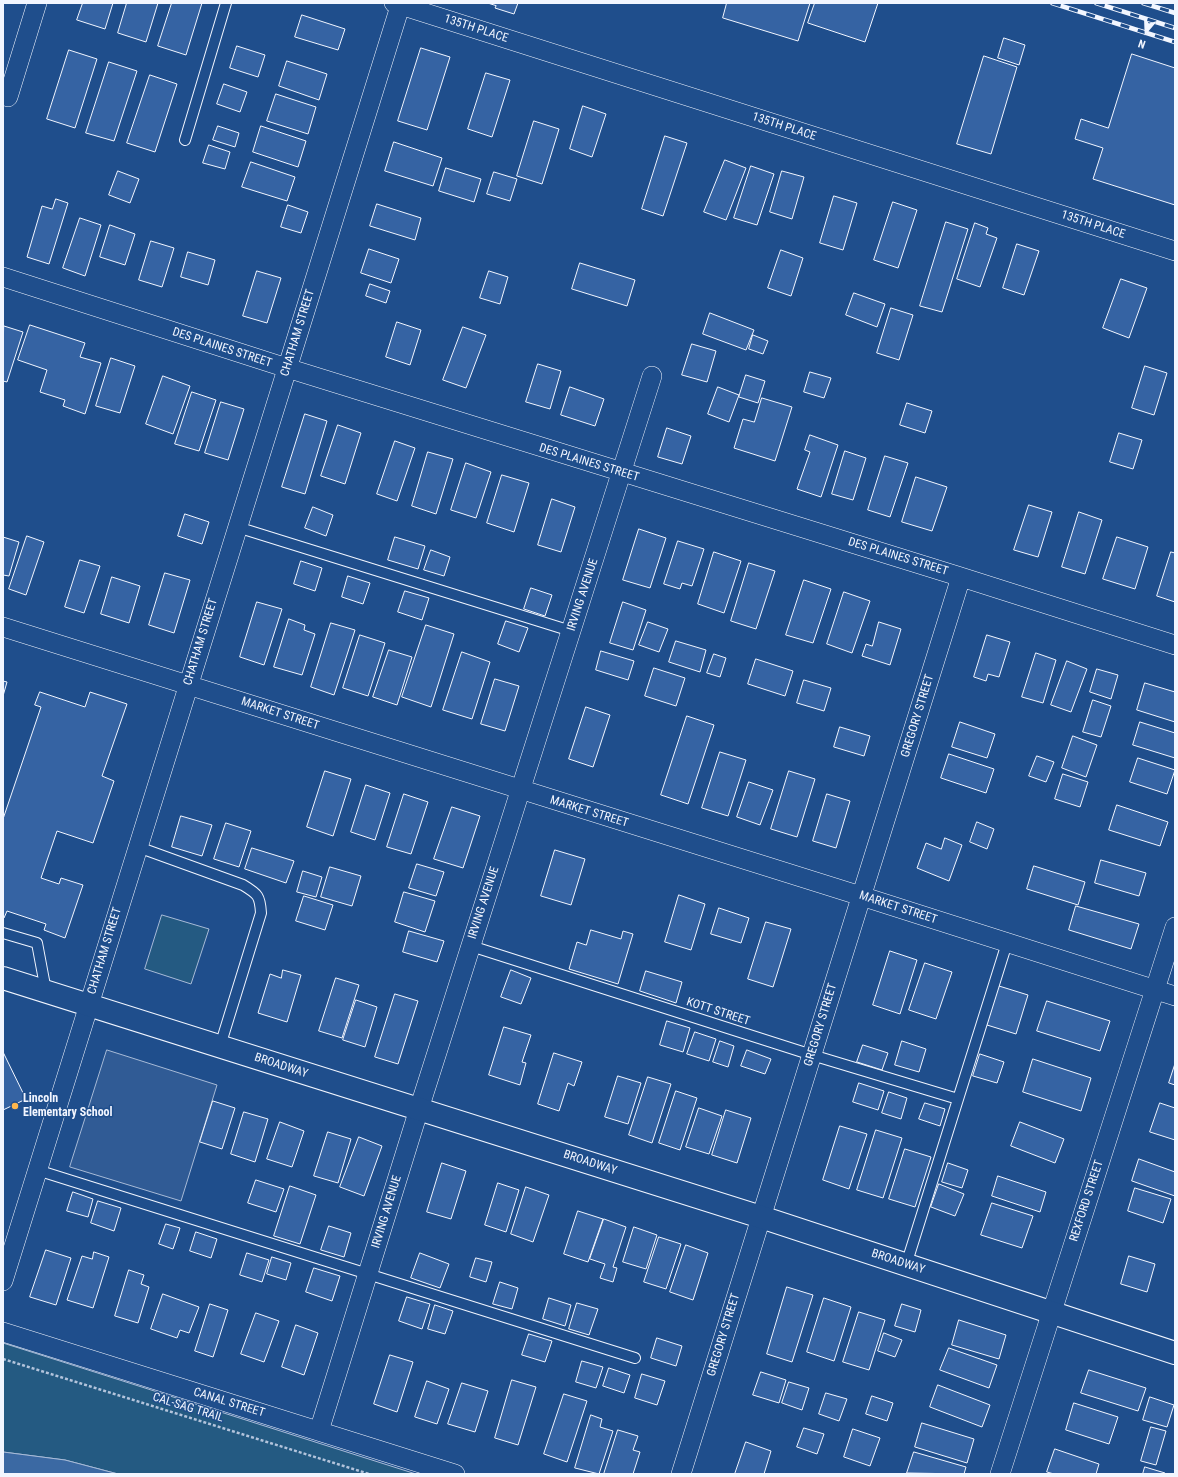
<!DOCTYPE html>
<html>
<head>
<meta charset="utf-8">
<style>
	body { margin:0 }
	#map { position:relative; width:1178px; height:1477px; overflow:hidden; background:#1f4e8c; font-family:"Roboto Condensed",sans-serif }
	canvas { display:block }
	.frame { position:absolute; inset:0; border:4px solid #f2f6ff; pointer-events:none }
	.north { position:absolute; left:1126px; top:12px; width:40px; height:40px; -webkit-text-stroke:3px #1f4e8c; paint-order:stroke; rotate:199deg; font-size:11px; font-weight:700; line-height:16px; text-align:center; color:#f2f6ff }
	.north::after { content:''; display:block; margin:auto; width:14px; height:18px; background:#f2f6ff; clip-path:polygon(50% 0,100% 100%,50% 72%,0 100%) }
</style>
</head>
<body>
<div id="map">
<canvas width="1178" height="1477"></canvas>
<div class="frame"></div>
<div class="north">N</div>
</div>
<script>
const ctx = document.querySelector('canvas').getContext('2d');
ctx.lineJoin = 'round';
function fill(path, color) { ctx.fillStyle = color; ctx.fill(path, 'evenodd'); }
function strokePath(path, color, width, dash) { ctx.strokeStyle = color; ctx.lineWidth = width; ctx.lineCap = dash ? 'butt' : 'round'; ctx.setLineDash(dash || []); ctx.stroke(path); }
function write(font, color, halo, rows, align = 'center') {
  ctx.font = font + ' "Roboto Condensed",sans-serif'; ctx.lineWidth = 3; ctx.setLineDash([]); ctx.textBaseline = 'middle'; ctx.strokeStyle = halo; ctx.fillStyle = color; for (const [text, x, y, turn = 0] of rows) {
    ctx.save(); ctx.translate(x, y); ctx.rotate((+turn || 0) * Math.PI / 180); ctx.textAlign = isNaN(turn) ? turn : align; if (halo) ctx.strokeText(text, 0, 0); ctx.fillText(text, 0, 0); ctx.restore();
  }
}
const green = new Path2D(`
	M 162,915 L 209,929 L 191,984 L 145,969 Z
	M 3,1343 L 416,1474 L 118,1474 L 65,1460 L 3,1452 Z`);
fill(green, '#245a82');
strokePath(green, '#a8bbd7', 1);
const parking = new Path2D(`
	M 107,1050 L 217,1085 L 181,1201 L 70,1167 Z`);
fill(parking, '#305b95');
strokePath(parking, '#a8bbd7', 1);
const water = new Path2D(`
	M 3,1452 L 65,1460 L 118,1474 L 3,1474 Z`);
fill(water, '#3b69a3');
strokePath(water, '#a8bbd7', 1);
const building = new Path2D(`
	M 83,3 L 113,3 L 105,29 L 77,20 Z
	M 127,3 L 158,3 L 146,42 L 118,33 Z
	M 172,3 L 202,3 L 186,55 L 158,46 Z
	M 488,3 L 518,3 L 514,14 L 495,8 L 496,6 Z
	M 727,3 L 810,3 L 798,41 L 723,18 Z
	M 815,3 L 878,3 L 865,42 L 808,23 Z
	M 302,15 L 345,29 L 338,50 L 295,37 Z
	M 1004,38 L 1025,45 L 1019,65 L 998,58 Z
	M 237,46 L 265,55 L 258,77 L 230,68 Z
	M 421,48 L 450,57 L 427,130 L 398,121 Z
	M 69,50 L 97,59 L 75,128 L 47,119 Z
	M 1132,54 L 1175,68 L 1175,205 L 1093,179 L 1103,148 L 1075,139 L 1081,119 L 1108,128 Z
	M 984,56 L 1017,67 L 991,154 L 957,144 Z
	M 287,61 L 327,74 L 319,100 L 279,86 Z
	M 109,62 L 137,71 L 114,141 L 86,133 Z
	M 486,73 L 510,80 L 492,137 L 468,129 Z
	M 150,75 L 177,84 L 155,152 L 127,143 Z
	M 224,84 L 247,92 L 240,112 L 217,104 Z
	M 276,94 L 316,107 L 308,134 L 267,121 Z
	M 583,106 L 606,114 L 592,157 L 570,149 Z
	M 534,121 L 559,129 L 542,184 L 517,176 Z
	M 218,126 L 239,133 L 235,147 L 213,140 Z
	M 261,126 L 306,141 L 298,167 L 253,152 Z
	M 665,136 L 687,143 L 663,216 L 642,209 Z
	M 394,142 L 442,158 L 433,186 L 385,171 Z
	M 209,145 L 230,152 L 225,169 L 203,163 Z
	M 725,160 L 746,168 L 726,220 L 704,212 Z
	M 251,162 L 295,177 L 287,201 L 242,187 Z
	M 751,166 L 774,174 L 757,225 L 734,218 Z
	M 446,168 L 481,179 L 474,202 L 439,191 Z
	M 118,171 L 139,179 L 130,203 L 109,195 Z
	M 782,171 L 804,177 L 792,219 L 770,212 Z
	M 494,172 L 517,179 L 510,201 L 487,194 Z
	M 834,196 L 857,203 L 843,250 L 820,243 Z
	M 56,199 L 68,203 L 49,264 L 27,257 L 42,206 L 52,209 Z
	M 893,202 L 917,210 L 898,268 L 874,260 Z
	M 377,204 L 421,218 L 415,240 L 370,226 Z
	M 288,205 L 308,212 L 301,233 L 281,227 Z
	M 80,218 L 101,225 L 85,276 L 63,268 Z
	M 946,222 L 968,229 L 942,312 L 920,306 Z
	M 975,223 L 988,228 L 986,234 L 997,238 L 980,287 L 957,279 Z
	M 110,225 L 135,234 L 125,265 L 100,257 Z
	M 151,241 L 174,248 L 162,287 L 139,280 Z
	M 1017,244 L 1039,251 L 1024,295 L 1003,288 Z
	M 369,249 L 399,259 L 391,283 L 361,273 Z
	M 781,250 L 803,258 L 791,296 L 768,288 Z
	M 188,252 L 215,260 L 208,285 L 181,277 Z
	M 580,263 L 635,280 L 627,306 L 572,289 Z
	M 257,271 L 281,278 L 267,323 L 243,316 Z
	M 489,271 L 508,277 L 500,304 L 480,298 Z
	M 1121,279 L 1147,288 L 1129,338 L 1103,328 Z
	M 370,284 L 390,291 L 386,303 L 366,296 Z
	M 854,293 L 885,304 L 877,327 L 846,315 Z
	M 891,308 L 913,315 L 899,360 L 877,353 Z
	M 710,313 L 754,330 L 746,350 L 703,334 Z
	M 397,322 L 421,330 L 410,365 L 386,357 Z
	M 30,325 L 85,343 L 80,357 L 101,363 L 85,414 L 63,406 L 65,400 L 40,392 L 47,370 L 18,360 Z
	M 4,326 L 23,332 L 7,382 L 3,381 Z
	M 463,327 L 486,335 L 466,388 L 443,380 Z
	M 753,335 L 768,341 L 763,354 L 749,349 Z
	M 692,344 L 716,351 L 707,382 L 682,375 Z
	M 111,358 L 135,366 L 120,413 L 96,406 Z
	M 538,364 L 561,371 L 550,409 L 526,402 Z
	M 1145,366 L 1167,373 L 1154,415 L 1132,408 Z
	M 810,372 L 831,378 L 824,398 L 804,392 Z
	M 746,375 L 765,381 L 758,403 L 739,397 Z
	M 163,376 L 190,386 L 173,434 L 146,424 Z
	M 570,387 L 604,399 L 595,426 L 561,415 Z
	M 718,387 L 739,395 L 729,422 L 708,414 Z
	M 192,392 L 216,400 L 199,451 L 175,444 Z
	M 762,398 L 792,407 L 775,461 L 734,448 L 743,419 L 754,422 Z
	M 221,402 L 244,409 L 228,460 L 205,453 Z
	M 907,403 L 932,411 L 925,433 L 900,425 Z
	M 305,414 L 327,421 L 305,494 L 282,487 Z
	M 338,425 L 361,433 L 345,484 L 321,476 Z
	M 667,428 L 691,436 L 682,464 L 658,457 Z
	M 1119,433 L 1142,440 L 1133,469 L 1110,462 Z
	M 810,435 L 838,445 L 821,497 L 797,489 L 810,452 L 805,450 Z
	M 395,441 L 415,448 L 397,501 L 377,494 Z
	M 845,451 L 866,458 L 853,500 L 832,494 Z
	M 428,452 L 453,459 L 436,514 L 412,506 Z
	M 885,456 L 908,463 L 890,517 L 868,510 Z
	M 466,463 L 491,472 L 476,518 L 451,510 Z
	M 502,475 L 529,483 L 514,532 L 487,523 Z
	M 916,477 L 947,487 L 932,531 L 902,522 Z
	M 552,499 L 575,507 L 561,552 L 538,545 Z
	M 1029,505 L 1052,512 L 1038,557 L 1014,550 Z
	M 313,507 L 333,515 L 326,536 L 305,528 Z
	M 1079,512 L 1102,520 L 1085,574 L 1062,567 Z
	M 185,514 L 209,522 L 202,544 L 178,536 Z
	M 639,529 L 666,538 L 650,588 L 623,580 Z
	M 27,536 L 44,542 L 26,595 L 9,589 Z
	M 3,537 L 19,542 L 9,576 L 3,575 Z
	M 395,537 L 425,546 L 418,569 L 388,560 Z
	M 1117,537 L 1148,547 L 1135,589 L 1103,579 Z
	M 678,541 L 704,549 L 692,586 L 682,583 L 680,589 L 664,584 Z
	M 431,550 L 450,557 L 444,576 L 424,570 Z
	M 714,552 L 741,561 L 724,613 L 698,604 Z
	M 1171,552 L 1175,553 L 1175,602 L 1157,596 Z
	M 80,560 L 100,566 L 84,613 L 65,607 Z
	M 301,561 L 322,568 L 315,591 L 294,584 Z
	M 749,563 L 775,571 L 756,629 L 731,621 Z
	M 165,573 L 190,580 L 174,633 L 149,625 Z
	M 348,576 L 370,583 L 363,604 L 342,597 Z
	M 112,577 L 140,586 L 129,623 L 101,614 Z
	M 804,580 L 831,589 L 813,643 L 786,635 Z
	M 531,588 L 552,595 L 545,616 L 524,609 Z
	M 405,591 L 429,598 L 422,620 L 398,612 Z
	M 844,592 L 870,601 L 852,653 L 827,644 Z
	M 257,602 L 282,609 L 264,665 L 240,657 Z
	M 623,602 L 646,610 L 633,650 L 610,643 Z
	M 289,619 L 305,625 L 304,630 L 315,634 L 302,675 L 274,667 Z
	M 506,621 L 528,628 L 519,652 L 498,644 Z
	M 648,622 L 668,629 L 659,652 L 639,645 Z
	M 879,622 L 901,629 L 890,665 L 862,656 L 866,644 L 872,646 Z
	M 331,623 L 355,630 L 334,695 L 311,687 Z
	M 426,625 L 454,634 L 431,707 L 402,697 Z
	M 360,635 L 385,643 L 368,696 L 343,688 Z
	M 987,635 L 1010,642 L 999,677 L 988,674 L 986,681 L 974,677 Z
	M 676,641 L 706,650 L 700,672 L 669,662 Z
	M 389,650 L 412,657 L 397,705 L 373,697 Z
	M 601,651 L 634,661 L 628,680 L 596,670 Z
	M 462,652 L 490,662 L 472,719 L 443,710 Z
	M 1036,653 L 1056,660 L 1043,703 L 1022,697 Z
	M 714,654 L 726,658 L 720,677 L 707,673 Z
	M 756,659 L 793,671 L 785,696 L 748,684 Z
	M 1067,661 L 1087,669 L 1071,712 L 1051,705 Z
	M 654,668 L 685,678 L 676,706 L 645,696 Z
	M 1097,669 L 1118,675 L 1111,699 L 1090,692 Z
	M 495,679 L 519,686 L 505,731 L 481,724 Z
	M 804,680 L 831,688 L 824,711 L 797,703 Z
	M 3,681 L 7,682 L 3,696 Z
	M 1145,683 L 1175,692 L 1175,722 L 1137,710 Z
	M 40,692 L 85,707 L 90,692 L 127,704 L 102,776 L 114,781 L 93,843 L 57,831 L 41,878 L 59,884 L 61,878 L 83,885 L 65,938 L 44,930 L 46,924 L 7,911 L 4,918 L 3,918 L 3,819 L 41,707 L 35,705 Z
	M 1093,700 L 1111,706 L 1101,737 L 1083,732 Z
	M 586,707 L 610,715 L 593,767 L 569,759 Z
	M 687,716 L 714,725 L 688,804 L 661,795 Z
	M 960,722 L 995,734 L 987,758 L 952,747 Z
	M 1140,722 L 1175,733 L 1175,758 L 1133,745 Z
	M 840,727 L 870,736 L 864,756 L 834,747 Z
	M 1073,736 L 1097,745 L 1086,777 L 1062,768 Z
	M 720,752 L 746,760 L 728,816 L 702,808 Z
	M 949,754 L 994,769 L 986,793 L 941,778 Z
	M 1037,756 L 1054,762 L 1046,782 L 1029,776 Z
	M 1138,758 L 1175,770 L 1167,794 L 1130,782 Z
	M 325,771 L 351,779 L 333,836 L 307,827 Z
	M 789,771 L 815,779 L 797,837 L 771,829 Z
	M 1063,774 L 1088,782 L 1080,807 L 1055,799 Z
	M 749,782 L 773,790 L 760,825 L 737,817 Z
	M 366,785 L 390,793 L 375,840 L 351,832 Z
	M 404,794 L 428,802 L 411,854 L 387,847 Z
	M 827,794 L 850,801 L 836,848 L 813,841 Z
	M 1117,805 L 1168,822 L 1160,846 L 1109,830 Z
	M 452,807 L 480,816 L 463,868 L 434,859 Z
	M 181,816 L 212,825 L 202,856 L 172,847 Z
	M 977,822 L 994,829 L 987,849 L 970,842 Z
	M 226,823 L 251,831 L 239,867 L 214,859 Z
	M 945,838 L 962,845 L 949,881 L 917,868 L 926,843 L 941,849 Z
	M 252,848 L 294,861 L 286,883 L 245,869 Z
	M 555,850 L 585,859 L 571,905 L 541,896 Z
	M 1101,860 L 1146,873 L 1139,896 L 1095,883 Z
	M 417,864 L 444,872 L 436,896 L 409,888 Z
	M 1034,866 L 1085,882 L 1078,905 L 1027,889 Z
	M 330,867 L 361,876 L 352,906 L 321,897 Z
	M 303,871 L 322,877 L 316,897 L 297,892 Z
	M 404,892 L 435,901 L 425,932 L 395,922 Z
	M 679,895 L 705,904 L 691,950 L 665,942 Z
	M 304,896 L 333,905 L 325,930 L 296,921 Z
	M 1076,906 L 1139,924 L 1131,949 L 1069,930 Z
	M 719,908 L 749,918 L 741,943 L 711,934 Z
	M 766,922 L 791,929 L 773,987 L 748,979 Z
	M 591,930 L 621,939 L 623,931 L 633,934 L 618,984 L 569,969 L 577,942 L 586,945 Z
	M 409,931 L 444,941 L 437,962 L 403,952 Z
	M 890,951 L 917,960 L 900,1014 L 873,1005 Z
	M 925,963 L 952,972 L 936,1019 L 909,1010 Z
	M 283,970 L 301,975 L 287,1022 L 258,1013 L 270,974 L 281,978 Z
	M 511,970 L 531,978 L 521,1004 L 501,997 Z
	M 646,971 L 682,982 L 676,1003 L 640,991 Z
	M 336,978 L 359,985 L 342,1038 L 319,1031 Z
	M 999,986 L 1028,995 L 1016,1034 L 987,1025 Z
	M 395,994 L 418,1001 L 398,1064 L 375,1057 Z
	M 356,1000 L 377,1007 L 365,1047 L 343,1040 Z
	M 1047,1001 L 1110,1021 L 1100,1051 L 1037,1031 Z
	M 667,1021 L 690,1028 L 683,1052 L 660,1045 Z
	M 504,1027 L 531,1035 L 522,1062 L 526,1063 L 520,1085 L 489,1075 Z
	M 695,1032 L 716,1039 L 709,1061 L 687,1054 Z
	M 720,1041 L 734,1046 L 728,1067 L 713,1062 Z
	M 902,1041 L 926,1049 L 919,1072 L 895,1065 Z
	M 863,1045 L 888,1053 L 882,1070 L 857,1062 Z
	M 747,1050 L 771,1059 L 765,1074 L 741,1066 Z
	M 554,1053 L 582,1062 L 574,1086 L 568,1083 L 559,1111 L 538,1104 Z
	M 4,1054 L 26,1099 L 3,1110 L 3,1055 Z
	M 980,1054 L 1004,1062 L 997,1083 L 973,1076 Z
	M 1033,1059 L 1091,1078 L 1081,1111 L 1023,1092 Z
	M 1175,1064 L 1175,1085 L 1169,1083 Z
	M 618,1076 L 641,1083 L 628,1124 L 605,1117 Z
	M 648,1077 L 671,1084 L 652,1143 L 629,1135 Z
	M 859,1083 L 884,1091 L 878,1110 L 853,1102 Z
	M 676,1091 L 697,1098 L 680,1150 L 659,1143 Z
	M 889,1092 L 907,1098 L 901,1119 L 882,1113 Z
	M 213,1101 L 235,1108 L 222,1149 L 200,1142 Z
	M 925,1103 L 945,1109 L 940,1126 L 919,1119 Z
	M 1160,1103 L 1175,1108 L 1175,1140 L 1150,1132 Z
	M 699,1108 L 722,1116 L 709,1154 L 686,1147 Z
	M 726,1110 L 751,1118 L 737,1163 L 712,1155 Z
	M 244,1112 L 268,1119 L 255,1162 L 231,1154 Z
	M 280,1122 L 304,1131 L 292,1167 L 267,1159 Z
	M 1020,1122 L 1064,1139 L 1055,1163 L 1011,1146 Z
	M 840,1126 L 867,1134 L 849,1189 L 823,1180 Z
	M 876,1130 L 902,1138 L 883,1198 L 857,1190 Z
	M 328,1132 L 351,1139 L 338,1183 L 314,1176 Z
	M 359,1137 L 382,1146 L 364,1196 L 340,1187 Z
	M 905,1149 L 931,1157 L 915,1207 L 889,1199 Z
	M 1139,1159 L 1175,1172 L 1175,1196 L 1132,1181 Z
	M 442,1163 L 466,1171 L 451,1219 L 427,1212 Z
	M 948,1163 L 968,1170 L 962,1188 L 942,1182 Z
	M 998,1176 L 1046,1192 L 1040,1212 L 992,1196 Z
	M 256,1180 L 284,1189 L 276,1212 L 248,1203 Z
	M 498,1183 L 519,1190 L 506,1232 L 485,1225 Z
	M 939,1184 L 964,1194 L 955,1216 L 931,1207 Z
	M 290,1186 L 316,1195 L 300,1244 L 274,1236 Z
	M 526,1187 L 549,1195 L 533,1242 L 511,1234 Z
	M 1135,1188 L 1171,1199 L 1163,1223 L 1128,1211 Z
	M 73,1192 L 93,1199 L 88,1217 L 67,1211 Z
	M 98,1201 L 121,1208 L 114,1231 L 91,1223 Z
	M 992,1203 L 1033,1216 L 1022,1248 L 981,1235 Z
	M 578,1211 L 603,1219 L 588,1262 L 564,1254 Z
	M 604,1219 L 626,1227 L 613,1267 L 617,1268 L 613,1282 L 600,1278 L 605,1264 L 590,1259 Z
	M 166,1224 L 180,1228 L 173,1249 L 159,1244 Z
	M 329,1226 L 351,1233 L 344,1257 L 321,1250 Z
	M 634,1227 L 657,1235 L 646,1269 L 623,1262 Z
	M 196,1232 L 217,1239 L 211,1258 L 190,1251 Z
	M 659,1237 L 681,1244 L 666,1289 L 644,1282 Z
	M 686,1245 L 708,1253 L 693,1300 L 670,1292 Z
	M 46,1250 L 71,1258 L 56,1305 L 30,1297 Z
	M 94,1252 L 109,1257 L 93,1308 L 67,1300 L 82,1256 L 92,1259 Z
	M 247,1253 L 269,1260 L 262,1282 L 240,1275 Z
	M 420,1253 L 449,1264 L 440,1288 L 411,1278 Z
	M 1129,1256 L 1155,1264 L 1147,1292 L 1121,1284 Z
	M 272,1257 L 291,1263 L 286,1280 L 267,1274 Z
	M 476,1258 L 492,1262 L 486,1282 L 470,1277 Z
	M 314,1268 L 340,1276 L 332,1301 L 306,1292 Z
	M 129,1270 L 144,1275 L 141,1284 L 149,1287 L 138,1323 L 115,1316 Z
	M 500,1282 L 518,1288 L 512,1309 L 493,1304 Z
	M 787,1287 L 813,1295 L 792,1362 L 767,1354 Z
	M 163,1294 L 199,1307 L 189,1333 L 180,1330 L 177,1338 L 151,1329 Z
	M 407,1297 L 430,1304 L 422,1329 L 399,1321 Z
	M 549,1298 L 571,1305 L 565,1326 L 543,1319 Z
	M 824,1298 L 851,1307 L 834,1361 L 807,1352 Z
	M 577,1303 L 598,1309 L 589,1335 L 569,1329 Z
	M 210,1304 L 228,1310 L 213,1357 L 195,1351 Z
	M 902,1304 L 921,1310 L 915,1332 L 895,1326 Z
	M 435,1305 L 453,1311 L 445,1334 L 428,1329 Z
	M 859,1312 L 885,1320 L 869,1370 L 843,1362 Z
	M 256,1313 L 279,1321 L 264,1362 L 241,1354 Z
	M 959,1320 L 1006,1335 L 999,1359 L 952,1345 Z
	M 296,1325 L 318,1333 L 304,1375 L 282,1367 Z
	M 884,1333 L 902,1340 L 895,1357 L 878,1351 Z
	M 529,1334 L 552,1341 L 545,1362 L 522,1355 Z
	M 657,1338 L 682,1346 L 676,1366 L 651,1358 Z
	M 949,1348 L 997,1365 L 989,1388 L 940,1370 Z
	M 390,1355 L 413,1362 L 397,1412 L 374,1404 Z
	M 582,1361 L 603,1367 L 596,1388 L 576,1382 Z
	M 609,1368 L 630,1375 L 624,1393 L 603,1386 Z
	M 1089,1370 L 1146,1388 L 1138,1411 L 1081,1393 Z
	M 761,1372 L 786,1380 L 779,1403 L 753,1395 Z
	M 642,1374 L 665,1381 L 657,1405 L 635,1398 Z
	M 512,1380 L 536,1387 L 518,1445 L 495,1438 Z
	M 427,1381 L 449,1389 L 437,1424 L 415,1417 Z
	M 789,1382 L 809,1388 L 802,1410 L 782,1403 Z
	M 462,1383 L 488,1391 L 475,1432 L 448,1424 Z
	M 938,1385 L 990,1405 L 982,1427 L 930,1407 Z
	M 826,1393 L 847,1399 L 839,1421 L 819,1414 Z
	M 564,1394 L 587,1401 L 567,1462 L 544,1454 Z
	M 872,1396 L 893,1403 L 887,1421 L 866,1414 Z
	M 1150,1397 L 1174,1405 L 1167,1427 L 1143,1420 Z
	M 1074,1403 L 1118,1417 L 1109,1444 L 1066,1430 Z
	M 591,1415 L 602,1419 L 600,1427 L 613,1431 L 599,1474 L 575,1468 Z
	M 922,1423 L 974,1439 L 967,1463 L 915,1447 Z
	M 1151,1427 L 1166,1431 L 1156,1465 L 1141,1461 Z
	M 804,1428 L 824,1434 L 817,1454 L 797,1447 Z
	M 853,1429 L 880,1438 L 870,1466 L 844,1457 Z
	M 618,1430 L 638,1436 L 633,1450 L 640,1452 L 633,1474 L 604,1474 Z
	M 746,1442 L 771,1451 L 764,1474 L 735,1474 Z
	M 1055,1449 L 1099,1464 L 1096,1474 L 1054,1474 L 1047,1472 Z
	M 914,1452 L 966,1467 L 964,1474 L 907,1473 Z
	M 1145,1467 L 1165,1473 L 1164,1474 L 1143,1474 Z`);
fill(building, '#3563a3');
strokePath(building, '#f2f6ff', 1);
const service = new Path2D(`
	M 185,140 L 226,3
	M 237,527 L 571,631
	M 138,847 L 243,885 C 258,894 260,896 261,913 L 220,1046
	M 3,933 L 37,943 L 46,991
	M 471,946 L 812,1055 L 958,1099
	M 37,1170 L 635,1358
	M 906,1265 L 1007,943`);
const minor = new Path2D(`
	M 394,3 L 1175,251
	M 8,97 L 37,3
	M 3,277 L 287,368 L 961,577 L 1175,645
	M 3,627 L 861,896 L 1175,996
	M 3,1281 L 401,3
	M 3,1332 L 455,1474
	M 319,1431 L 419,1109 L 652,376
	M 681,1474 L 961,577
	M 1000,1474 L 1175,927`);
const tertiary = new Path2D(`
	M 3,978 L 761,1217 L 1175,1353`);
strokePath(service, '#f2f6ff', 12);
strokePath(minor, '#f2f6ff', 20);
strokePath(tertiary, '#f2f6ff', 24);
strokePath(new Path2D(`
	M 3,1359 L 369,1474`), '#b3c4dc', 2.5, [3, 2]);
strokePath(service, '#1f4e8c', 10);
strokePath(minor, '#1f4e8c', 19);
strokePath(tertiary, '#1f4e8c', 22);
const rail = new Path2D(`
	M 1052,3 L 1175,42
	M 1096,3 L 1175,28
	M 1143,3 L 1175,13`);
strokePath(rail, '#f2f6ff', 4.5);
strokePath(rail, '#1f4e8c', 3, [9]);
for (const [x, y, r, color] of [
	[15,1106,4,"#ffb74d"]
]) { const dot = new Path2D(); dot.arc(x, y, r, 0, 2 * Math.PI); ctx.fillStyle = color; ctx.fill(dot); strokePath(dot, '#1f4e8c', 1.5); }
write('12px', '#f2f6ff', '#1f4e8c', [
	["135TH PLACE",476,29,18],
	["135TH PLACE",784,127,18],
	["135TH PLACE",1093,225,18],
	["CHATHAM STREET",298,333,-73],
	["DES PLAINES STREET",222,348,18],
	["DES PLAINES STREET",589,463,17],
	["DES PLAINES STREET",898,557,17],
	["IRVING AVENUE",583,595,-72],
	["CHATHAM STREET",201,642,-73],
	["MARKET STREET",280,714,18],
	["GREGORY STREET",918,716,-73],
	["MARKET STREET",589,812,17],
	["IRVING AVENUE",484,903,-72],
	["MARKET STREET",898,908,18],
	["CHATHAM STREET",105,951,-73],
	["KOTT STREET",718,1012,18],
	["GREGORY STREET",821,1025,-73],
	["BROADWAY",281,1066,18],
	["BROADWAY",590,1163,18],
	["REXFORD STREET",1087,1201,-72],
	["IRVING AVENUE",387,1212,-73],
	["BROADWAY",898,1262,18],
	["GREGORY STREET",724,1335,-73],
	["CANAL STREET",229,1403,17],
	["CAL-SAG TRAIL",188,1408,17]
]);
write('bold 12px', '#f2f6ff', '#1f4e8c', [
	["Lincoln",23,1099],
	["Elementary School",23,1113]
], 'left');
</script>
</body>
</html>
